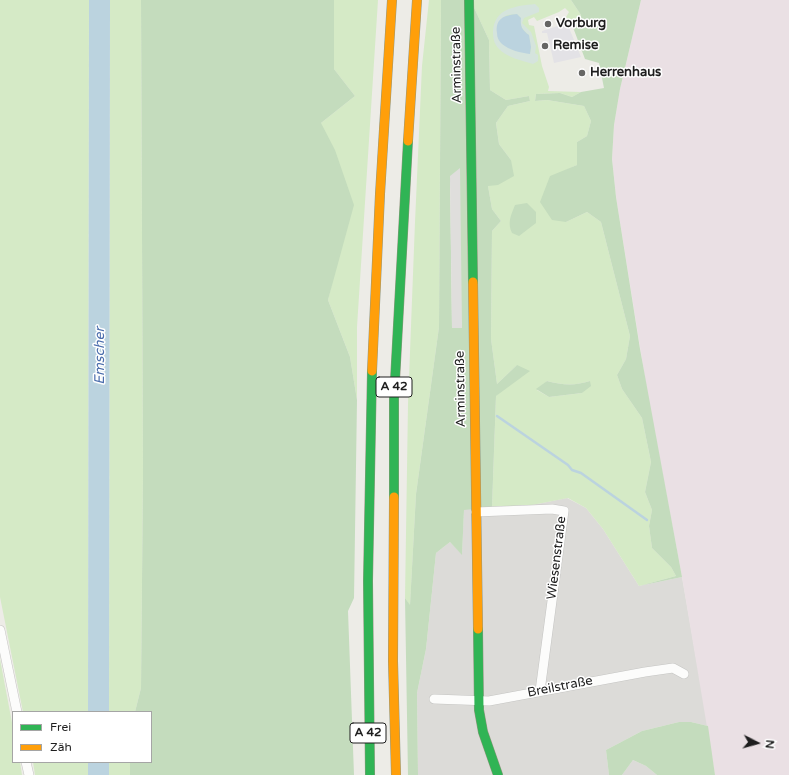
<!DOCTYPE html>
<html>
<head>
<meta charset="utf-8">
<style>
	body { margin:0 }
	#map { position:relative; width:789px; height:775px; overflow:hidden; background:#edece7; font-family:"Varela Round",sans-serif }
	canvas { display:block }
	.legend { position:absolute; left:12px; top:711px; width:140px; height:52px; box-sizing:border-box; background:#fff; border:1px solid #a5a5a5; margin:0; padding:5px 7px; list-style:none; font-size:12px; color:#1e1e1e }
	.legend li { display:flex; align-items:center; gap:8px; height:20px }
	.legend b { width:20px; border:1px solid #a5a5a5 }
	.north { position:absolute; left:737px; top:723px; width:40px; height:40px; -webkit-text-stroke:3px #fff; paint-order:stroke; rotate:96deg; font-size:11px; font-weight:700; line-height:16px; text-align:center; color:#1e1e1e }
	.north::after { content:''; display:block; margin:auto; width:14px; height:18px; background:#1e1e1e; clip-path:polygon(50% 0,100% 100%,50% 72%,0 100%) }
</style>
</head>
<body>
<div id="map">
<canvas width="789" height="775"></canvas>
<ul class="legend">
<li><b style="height:5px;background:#30b455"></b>Frei</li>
<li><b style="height:5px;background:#ff9f0a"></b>Zäh</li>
</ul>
<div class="north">N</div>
</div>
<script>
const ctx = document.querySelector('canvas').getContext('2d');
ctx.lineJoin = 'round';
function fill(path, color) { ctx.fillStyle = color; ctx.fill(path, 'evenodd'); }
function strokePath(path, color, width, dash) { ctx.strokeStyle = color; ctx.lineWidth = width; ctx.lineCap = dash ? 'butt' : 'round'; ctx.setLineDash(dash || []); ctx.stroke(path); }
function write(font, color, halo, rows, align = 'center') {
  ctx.font = font + ' "Varela Round",sans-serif'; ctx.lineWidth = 3; ctx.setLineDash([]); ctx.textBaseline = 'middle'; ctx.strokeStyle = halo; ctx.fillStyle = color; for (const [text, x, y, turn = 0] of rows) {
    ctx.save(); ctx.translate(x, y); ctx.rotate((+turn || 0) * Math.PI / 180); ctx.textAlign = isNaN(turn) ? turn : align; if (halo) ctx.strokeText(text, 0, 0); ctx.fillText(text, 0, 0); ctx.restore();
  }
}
fill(new Path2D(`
	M 567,498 L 586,508 L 603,529 L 639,586 L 682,577 L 708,726 L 691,722 L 679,722 L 642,731 L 606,750 L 609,775 L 418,775 L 417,693 L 426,649 L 436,553 L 450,542 L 462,554 L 464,509 L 532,505 Z
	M 633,760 L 646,766 L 657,775 L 622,775 Z`), '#dcdbd8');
fill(new Path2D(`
	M 641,0 L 789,0 L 789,775 L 715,775 L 682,577 L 648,397 L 616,197 L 612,159 L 614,125 L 620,89 Z`), '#eae0e4');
fill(new Path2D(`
	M 0,0 L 89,0 L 88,712 L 23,712 L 0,597 Z
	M 110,0 L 141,0 L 143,473 L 141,688 L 135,712 L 109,712 Z
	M 334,0 L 378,0 L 357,327 L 357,400 L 350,357 L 328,300 L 332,283 L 321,123 L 355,96 L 334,69 Z
	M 429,0 L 441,0 L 439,327 L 416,494 L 410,606 L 405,598 L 408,404 L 415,222 L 422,66 Z
	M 476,0 L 571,0 L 581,15 L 574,30 L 566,17 L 569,12 L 565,8 L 559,12 L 537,21 L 534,17 L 528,20 L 529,25 L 534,26 L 542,66 L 549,87 L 548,91 L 581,92 L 572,97 L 560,93 L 536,94 L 535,101 L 547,100 L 584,106 L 591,121 L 587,136 L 577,142 L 577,165 L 566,170 L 566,222 L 587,212 L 601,222 L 630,336 L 626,359 L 617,375 L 622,389 L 642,418 L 651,462 L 645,492 L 652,510 L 649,526 L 652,548 L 671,567 L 676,576 L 639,586 L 603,529 L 586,508 L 568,498 L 532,505 L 492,507 L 496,396 L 517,365 L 497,384 L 491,339 L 492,231 L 501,221 L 492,209 L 488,186 L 511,160 L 499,144 L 496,123 L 508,106 L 530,101 L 529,96 L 506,100 L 490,90 L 489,40 L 471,1 ZM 547,381 C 563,385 574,386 590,381 L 582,393 L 549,397 L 537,390 Z
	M 0,659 L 13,728 L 13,762 L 20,762 L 22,775 L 0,775 Z
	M 33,762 L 88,762 L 88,775 L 35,775 Z
	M 109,762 L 130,762 L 130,775 L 109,775 Z`), '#d5eac6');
fill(new Path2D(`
	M 141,0 L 334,0 L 334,69 L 355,96 L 321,123 L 335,150 L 354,205 L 328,300 L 350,357 L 357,400 L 354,598 L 348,611 L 354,775 L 130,775 L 130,762 L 151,762 L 151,712 L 135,712 L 141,688 L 143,473 Z
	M 441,0 L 476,0 L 471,1 L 489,40 L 490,90 L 506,100 L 529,96 L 530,101 L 508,106 L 496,123 L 499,144 L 511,160 L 514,176 L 498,185 L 488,186 L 492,209 L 501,221 L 492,231 L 491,339 L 497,384 L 517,365 L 530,371 L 496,396 L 492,507 L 464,510 L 462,555 L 450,542 L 436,553 L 426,649 L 417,693 L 418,775 L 408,775 L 405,598 L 410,605 L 416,494 L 439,327 ZM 450,176 L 462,328 L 452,328 Z
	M 571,0 L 641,0 L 620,89 L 614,125 L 612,159 L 616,197 L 640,349 L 682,577 L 639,586 L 676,576 L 671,567 L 652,548 L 649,526 L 652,510 L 645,492 L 651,462 L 642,418 L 622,389 L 617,375 L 626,359 L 630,336 L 601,222 L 587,212 L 566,222 L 552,220 L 540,202 L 550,176 L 577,165 L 577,142 L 587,136 L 591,121 L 584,106 L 547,100 L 535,101 L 536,94 L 560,93 L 572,97 L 581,92 L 604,88 L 599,63 L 585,59 L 574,30 L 581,15 Z
	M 527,203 L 536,212 L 536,223 L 519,236 L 512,233 C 507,223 511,215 515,205 Z
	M 547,381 C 563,385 574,386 590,381 L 591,386 L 582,393 L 549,397 L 536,389 Z
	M 679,722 L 691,722 L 708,726 L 715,775 L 657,775 L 646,766 L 633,760 L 622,775 L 609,775 L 606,750 L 642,731 Z`), '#c4dcbd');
fill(new Path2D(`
	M 535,4 L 539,8 L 539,12 L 524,18 L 522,23 L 531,32 L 536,46 L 535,53 L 538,55 L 538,61 L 533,64 C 523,61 506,57 499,49 C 494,44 493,38 493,32 C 494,8 516,6 535,4 ZM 517,14 L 521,18 C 520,26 522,30 529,35 L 531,52 L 500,20 L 507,15 Z`), '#d5e4dd');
fill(new Path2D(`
	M 460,168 L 462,328 L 452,328 L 450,176 Z`), '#dfdedc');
fill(new Path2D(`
	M 567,23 L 581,57 L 554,63 L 547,33 L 542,33 L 542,31 Z`), '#e3e2e6');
fill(new Path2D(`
	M 89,0 L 110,0 L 109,712 L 88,712 Z
	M 517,14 L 521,18 C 520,26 522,30 529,35 L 531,47 L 530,54 C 521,53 509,50 502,44 C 499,41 497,38 497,33 C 495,19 504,15 517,14 Z
	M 88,762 L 109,762 L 109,775 L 88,775 Z`), '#bbd3df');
strokePath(new Path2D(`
	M 497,416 L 568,465 L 572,470 L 581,473 L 647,520`), '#bbd3df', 2.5);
const street = new Path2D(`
	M 476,512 L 552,509 L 564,511 L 540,691
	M 0,630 L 17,712
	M 434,699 L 489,701 L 645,672 L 673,668 L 684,674
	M 26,762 L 29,775`);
const fast = new Path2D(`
	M 469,0 L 473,282
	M 394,497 L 394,399 L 408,141
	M 478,629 L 479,710 L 483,732 L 498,775
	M 370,775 L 368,581 L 372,371`);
const slow = new Path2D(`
	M 408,141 L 417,0
	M 473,282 L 478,629
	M 372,371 L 380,194 L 392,0
	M 394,497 L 393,661 L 396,775`);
strokePath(street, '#c5c5c3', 10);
strokePath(fast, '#92977f', 10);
strokePath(slow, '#92977f', 10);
strokePath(street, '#fcfcfb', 9);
strokePath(fast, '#30b455', 9);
strokePath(slow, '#ff9f0a', 9);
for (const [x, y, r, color] of [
	[548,24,4,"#666664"],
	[545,46,4,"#666664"],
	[582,73,4,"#666664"]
]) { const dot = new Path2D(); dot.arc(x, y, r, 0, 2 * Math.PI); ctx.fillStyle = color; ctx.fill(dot); strokePath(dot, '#fff', 1.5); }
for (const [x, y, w] of [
	[394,387,36],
	[368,733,36]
]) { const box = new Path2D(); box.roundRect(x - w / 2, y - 10, w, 20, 3); ctx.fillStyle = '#fff'; ctx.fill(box); strokePath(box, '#1e1e1e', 1); }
write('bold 12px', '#1e1e1e', null, [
	["A 42",394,387],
	["A 42",368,733]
]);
write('bold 13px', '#1e1e1e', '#fff', [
	["Vorburg",556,24],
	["Remise",553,46],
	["Herrenhaus",590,73]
], 'left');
write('13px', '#1e1e1e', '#fff', [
	["Arminstraße",457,65,-91],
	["Arminstraße",461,389,-91],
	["Wiesenstraße",557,558,-83],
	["Breilstraße",560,687,-11]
]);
write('italic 14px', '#4c6ead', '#fff', [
	["Emscher",100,356,-90]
]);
</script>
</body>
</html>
